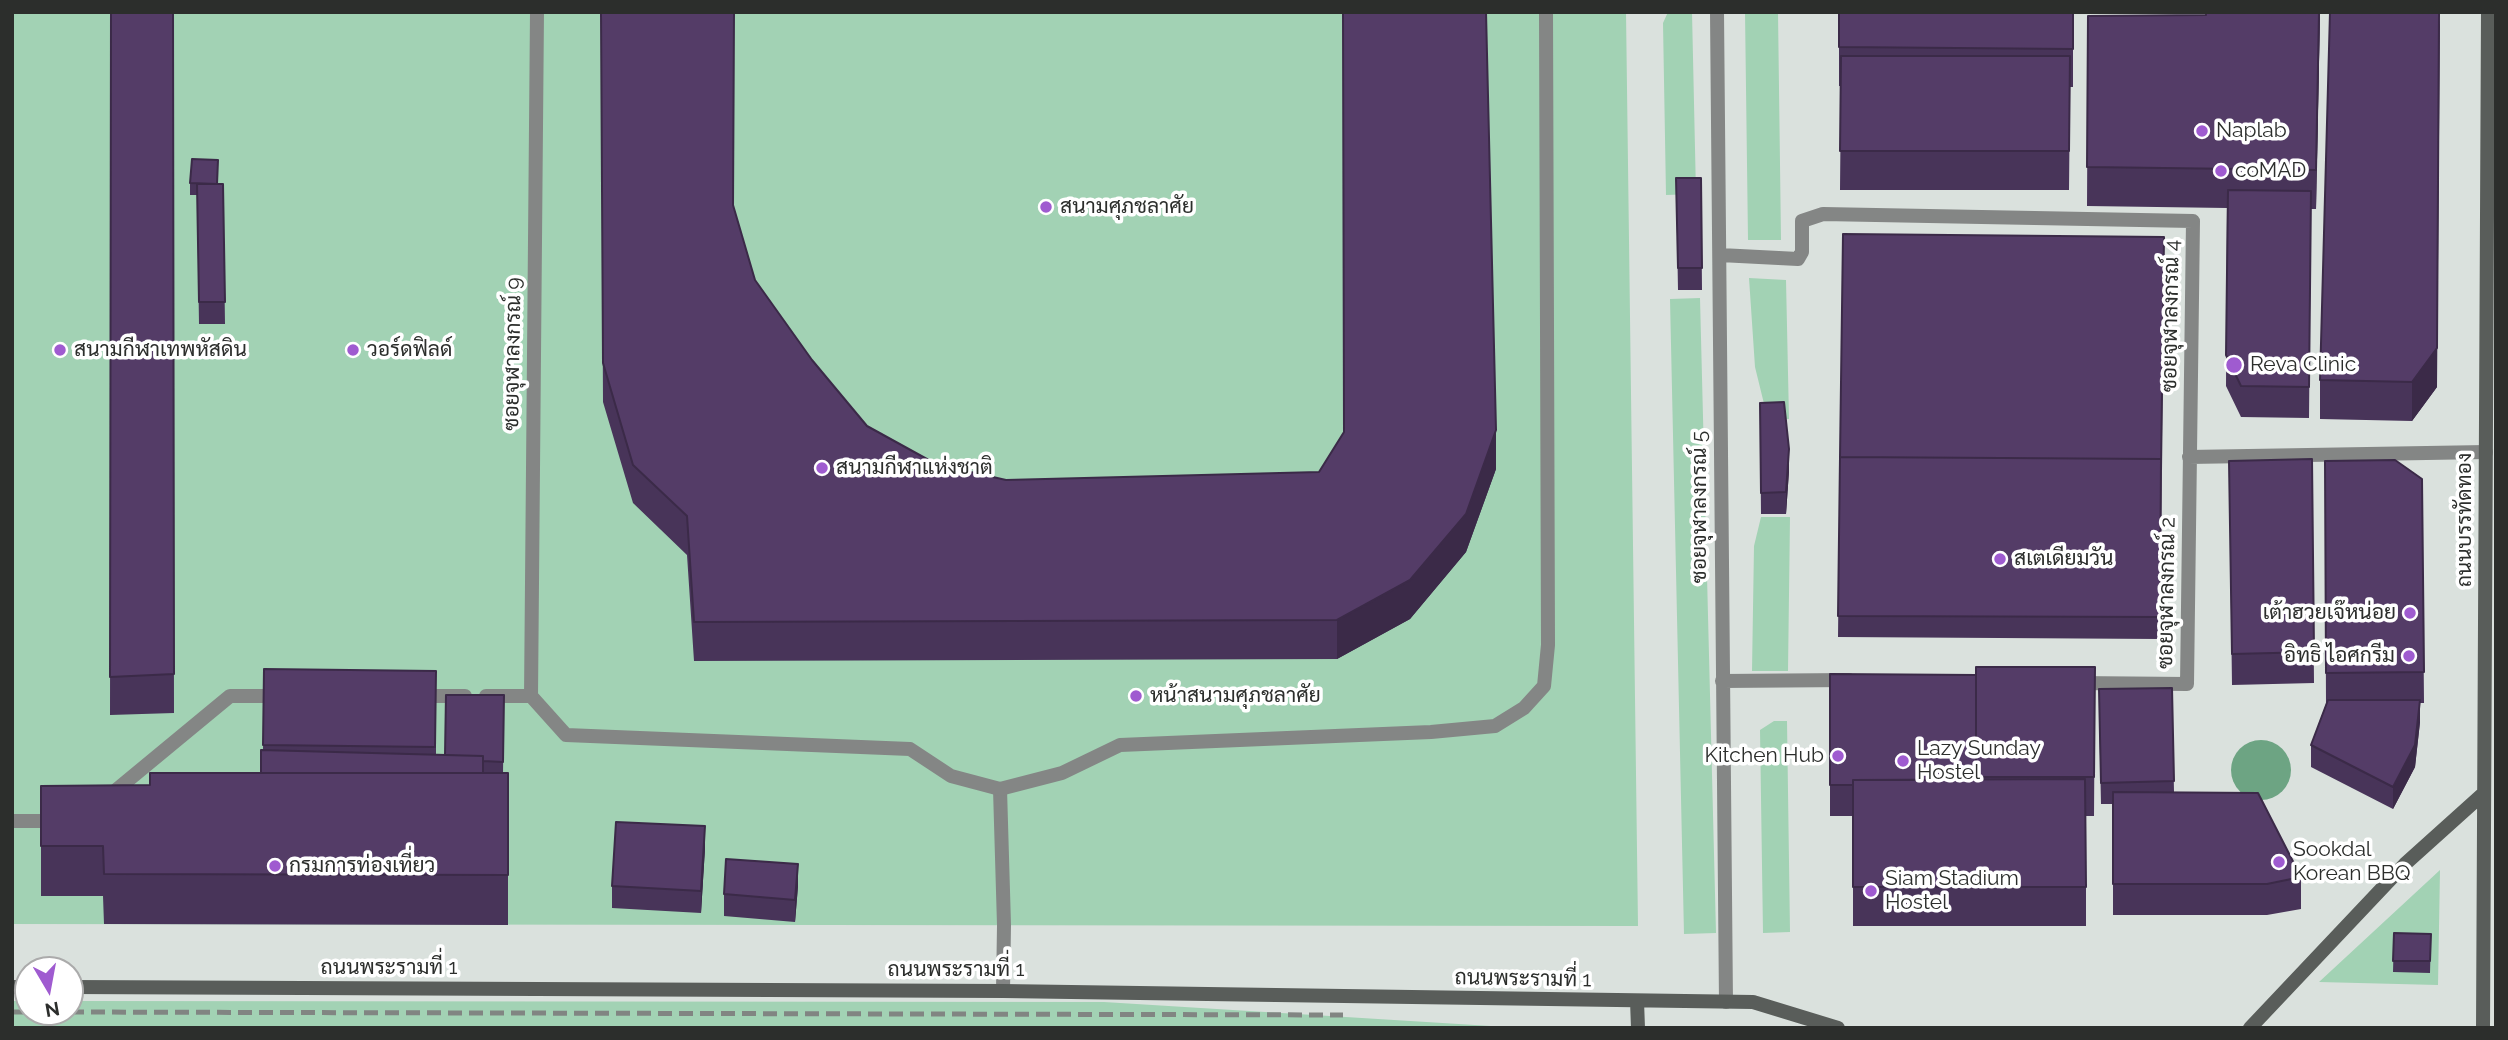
<!DOCTYPE html>
<html>
<head>
<meta charset="utf-8">
<style>
	body { margin:0 }
	#map { position:relative; width:2508px; height:1040px; overflow:hidden; background:#dae1dd; font-family:Raleway,sans-serif }
	canvas { display:block }
	.frame { position:absolute; inset:0; border:14px solid #2c2e2c; pointer-events:none }
	.north { position:absolute; left:14px; top:956px; width:70px; height:70px; box-sizing:border-box; background:#fff; border:2px solid #ababab; border-radius:50%; rotate:170deg; font-size:19px; font-weight:700; line-height:28px; text-align:center; color:#2c2e2c }
	.north::after { content:''; display:block; margin:auto; width:24px; height:32px; background:#9f5bd0; clip-path:polygon(50% 0,100% 100%,50% 72%,0 100%) }
</style>
</head>
<body>
<div id="map">
<canvas width="2508" height="1040"></canvas>
<div class="frame"></div>
<div class="north">N</div>
</div>
<script>
const ctx = document.querySelector('canvas').getContext('2d');
ctx.lineJoin = 'round';
function fill(path, color) { ctx.fillStyle = color; ctx.fill(path, 'evenodd'); }
function strokePath(path, color, width, dash) { ctx.strokeStyle = color; ctx.lineWidth = width; ctx.lineCap = dash ? 'butt' : 'round'; ctx.setLineDash(dash || []); ctx.stroke(path); }
function write(font, color, halo, rows, align = 'center') {
  ctx.font = font + ' Raleway,Sarabun,sans-serif'; ctx.lineWidth = 7; ctx.setLineDash([]); ctx.textBaseline = 'middle'; ctx.strokeStyle = halo; ctx.fillStyle = color; for (const [text, x, y, turn = 0] of rows) {
    ctx.save(); ctx.translate(x, y); ctx.rotate((+turn || 0) * Math.PI / 180); ctx.textAlign = isNaN(turn) ? turn : align; if (halo) ctx.strokeText(text, 0, 0); ctx.fillText(text, 0, 0); ctx.restore();
  }
}
fill(new Path2D(`
	M 12,12 L 1626,12 L 1638,926 L 12,924 Z
	M 1668,12 L 1692,12 L 1696,194 L 1666,195 L 1663,23 Z
	M 1745,12 L 1778,12 L 1781,240 L 1748,240 Z
	M 1749,278 L 1786,280 L 1789,419 L 1768,420 L 1755,367 Z
	M 1700,298 L 1716,933 L 1684,934 L 1670,299 Z
	M 1761,517 L 1790,517 L 1788,671 L 1752,671 L 1754,546 Z
	M 1774,721 L 1787,721 L 1790,932 L 1763,933 L 1760,730 Z
	M 2440,870 L 2438,985 L 2319,982 Z
	M 12,1001 L 28,1001 L 28,1012 L 70,1012 L 70,1001 L 1104,1002 L 1523,1028 L 12,1028 Z`), '#a2d2b4');
fill(new Path2D(`
	M2231 770a30 30 0 1 1 60 0a30 30 0 1 1-60 0Z`), '#6da483');
strokePath(new Path2D(`
	M 1000,789 L 1004,925 L 1003,991`), '#848685', 14);
strokePath(new Path2D(`
	M 1717,12 L 1726,1002
	M 1720,255 L 1798,259 L 1802,252 L 1802,221 L 1823,214 L 2193,221 L 2187,684 L 2075,683
	M 2189,457 L 2486,452
	M 1722,681 L 1849,680
	M 419,696 L 465,696
	M 486,696 L 531,696 L 566,735 L 910,749 L 951,776 L 1000,789 L 1062,773 L 1120,745 L 1431,732 L 1495,726 L 1524,708 L 1544,686 L 1548,645 L 1546,12
	M 531,696 L 537,12
	M 109,796 L 230,696 L 283,696
	M 12,821 L 59,821`), '#848685', 14);
strokePath(new Path2D(`
	M 12,987 L 28,987
	M 70,987 L 1003,991 L 1753,1002 L 1838,1028
	M 1637,1001 L 1638,1028
	M 2250,1028 L 2405,864 L 2484,793
	M 2483,1028 L 2488,12`), '#595d5a', 14);
strokePath(new Path2D(`
	M 12,1012 L 28,1012
	M 70,1012 L 1343,1015`), '#818582', 5, [14, 7]);
fill(new Path2D(`
	M 111,12 L 173,12 L 174,713 L 110,715 Z
	M 601,12 L 733,206 L 755,280 L 812,360 L 867,426 L 936,464 L 1006,480 L 1496,469 L 1466,552 L 1410,619 L 1337,659 L 694,661 L 687,555 L 633,503 L 603,402 Z
	M 1839,12 L 2073,12 L 2073,87 L 2070,87 L 2069,190 L 1840,190 L 1841,86 L 1839,86 Z
	M 2205,12 L 2320,12 L 2316,209 L 2311,209 L 2309,418 L 2241,417 L 2226,386 L 2227,208 L 2087,206 L 2088,16 L 2205,15 Z
	M 2330,12 L 2437,387 L 2412,421 L 2320,419 L 2320,380 Z
	M 1676,178 L 1701,178 L 1702,290 L 1678,290 Z
	M 190,183 L 223,184 L 225,324 L 199,324 L 197,195 L 190,195 Z
	M 2164,237 L 2160,639 L 1838,637 L 1840,457 Z
	M 1760,403 L 1789,471 L 1786,514 L 1761,514 Z
	M 2312,459 L 2314,683 L 2232,685 L 2229,461 Z
	M 2325,461 L 2422,479 L 2424,703 L 2420,703 L 2420,722 L 2415,767 L 2393,809 L 2311,767 L 2311,745 L 2326,704 Z
	M 2095,667 L 2094,816 L 2086,816 L 2086,926 L 1853,926 L 1853,816 L 1830,816 L 1830,674 L 1976,675 Z
	M 264,669 L 436,671 L 436,755 L 445,755 L 504,695 L 503,773 L 508,773 L 508,925 L 104,924 L 103,896 L 41,896 L 41,786 L 150,785 L 261,773 L 263,751 Z
	M 2172,688 L 2174,792 L 2301,877 L 2301,909 L 2267,915 L 2113,915 L 2113,804 L 2101,804 L 2099,711 Z
	M 705,848 L 701,913 L 612,908 L 612,886 Z
	M 798,886 L 795,922 L 724,916 L 724,894 Z
	M 2394,933 L 2431,934 L 2430,973 L 2393,972 Z`), '#483459');
fill(new Path2D(`
	M 2319,12 L 2320,12 L 2316,209 L 2316,170 Z
	M 2440,12 L 2437,387 L 2412,421 L 2412,382 Z
	M 1496,430 L 1496,469 L 1466,552 L 1410,619 L 1337,659 L 1337,620 Z
	M 1789,449 L 1789,471 L 1786,514 L 1786,492 Z
	M 2420,700 L 2420,722 L 2415,767 L 2393,809 L 2393,787 Z
	M 705,826 L 705,848 L 701,913 L 701,891 Z
	M 798,864 L 798,886 L 795,922 L 795,900 Z`), '#3b2a48');
const building = new Path2D(`
	M 111,12 L 173,12 L 174,674 L 110,677 Z
	M 601,12 L 734,12 L 733,205 L 755,280 L 812,360 L 867,426 L 936,464 L 1006,480 L 1319,472 L 1344,432 L 1343,12 L 1486,12 L 1496,430 L 1466,514 L 1410,580 L 1337,620 L 694,622 L 687,516 L 633,465 L 603,363 Z
	M 1839,12 L 2073,12 L 2073,49 L 1839,47 Z
	M 2206,12 L 2319,12 L 2316,170 L 2087,167 L 2088,16 L 2206,15 Z
	M 2330,12 L 2439,12 L 2437,348 L 2412,382 L 2320,380 Z
	M 1841,56 L 2070,56 L 2069,151 L 1840,151 Z
	M 192,159 L 218,160 L 217,184 L 190,183 Z
	M 1676,178 L 1701,178 L 1702,268 L 1678,268 Z
	M 197,184 L 223,184 L 225,302 L 199,302 Z
	M 2228,190 L 2311,191 L 2309,387 L 2241,386 L 2226,355 Z
	M 1843,234 L 2164,237 L 2161,470 L 2161,459 L 1840,457 Z
	M 1784,402 L 1789,449 L 1786,492 L 1761,493 L 1760,403 Z
	M 1840,457 L 2161,459 L 2160,617 L 1838,616 Z
	M 2312,459 L 2314,652 L 2232,654 L 2229,461 Z
	M 2395,460 L 2422,479 L 2424,672 L 2326,673 L 2325,461 Z
	M 1976,667 L 2095,667 L 2094,777 L 1976,777 Z
	M 264,669 L 436,671 L 435,747 L 263,745 Z
	M 1830,674 L 1976,675 L 1976,780 L 1853,780 L 1853,785 L 1830,785 Z
	M 2172,688 L 2174,781 L 2101,783 L 2099,689 Z
	M 446,695 L 504,695 L 503,762 L 483,761 L 483,756 L 445,755 Z
	M 2328,700 L 2420,700 L 2415,745 L 2393,787 L 2311,745 Z
	M 261,750 L 483,756 L 483,773 L 261,773 Z
	M 150,773 L 508,773 L 508,875 L 104,874 L 103,846 L 41,846 L 41,786 L 150,785 Z
	M 2085,779 L 2086,887 L 1853,887 L 1853,780 Z
	M 2113,792 L 2258,793 L 2301,877 L 2267,884 L 2113,884 Z
	M 616,822 L 705,826 L 701,891 L 612,886 Z
	M 726,859 L 798,864 L 795,900 L 724,894 Z
	M 2394,933 L 2431,934 L 2430,961 L 2393,961 Z`);
fill(building, '#543c67');
strokePath(building, '#3b2a48', 2);
for (const [x, y, r, color] of [
	[2202,131,7,"#9f5bd0"],
	[2221,171,7,"#9f5bd0"],
	[1046,207,7,"#9f5bd0"],
	[60,350,7,"#9f5bd0"],
	[353,350,7,"#9f5bd0"],
	[2234,365,9,"#9f5bd0"],
	[822,468,7,"#9f5bd0"],
	[2000,559,7,"#9f5bd0"],
	[2410,613,7,"#9f5bd0"],
	[2409,656,7,"#9f5bd0"],
	[1136,696,7,"#9f5bd0"],
	[1838,756,7,"#9f5bd0"],
	[1903,761,7,"#9f5bd0"],
	[2279,862,7,"#9f5bd0"],
	[275,866,7,"#9f5bd0"],
	[1871,891,7,"#9f5bd0"]
]) { const dot = new Path2D(); dot.arc(x, y, r, 0, 2 * Math.PI); ctx.fillStyle = color; ctx.fill(dot); strokePath(dot, '#fff', 2.5); }
write('21px', '#2c2e2c', '#fff', [
	["Naplab",2216,131],
	["coMAD",2235,171],
	["สนามศุภชลาศัย",1060,207],
	["สนามกีฬาเทพหัสดิน",74,350],
	["วอร์ดฟิลด์",367,350],
	["Reva Clinic",2250,365],
	["สนามกีฬาแห่งชาติ",836,468],
	["สเตเดียมวัน",2014,559],
	["เต้าฮวยเจ๊หน่อย",2396,613,"right"],
	["อิทธิ ไอศกรีม",2395,656,"right"],
	["หน้าสนามศุภชลาศัย",1150,696],
	["Lazy Sunday",1917,749],
	["Hostel",1917,773],
	["Kitchen Hub",1824,756,"right"],
	["Sookdal",2293,850],
	["Korean BBQ",2293,874],
	["กรมการท่องเที่ยว",289,866],
	["Siam Stadium",1885,879],
	["Hostel",1885,903]
], 'left');
write('21px', '#2c2e2c', '#fff', [
	["ซอยจุฬาลงกรณ์ 4",2171,316,-89],
	["ซอยจุฬาลงกรณ์ 9",513,354,-89],
	["ซอยจุฬาลงกรณ์ 5",1700,507,-90],
	["ถนนบรรทัดทอง",2465,520,-90],
	["ซอยจุฬาลงกรณ์ 2",2167,593,-89],
	["ถนนพระรามที่ 1",389,968],
	["ถนนพระรามที่ 1",956,970],
	["ถนนพระรามที่ 1",1523,979,1]
]);
</script>
</body>
</html>
